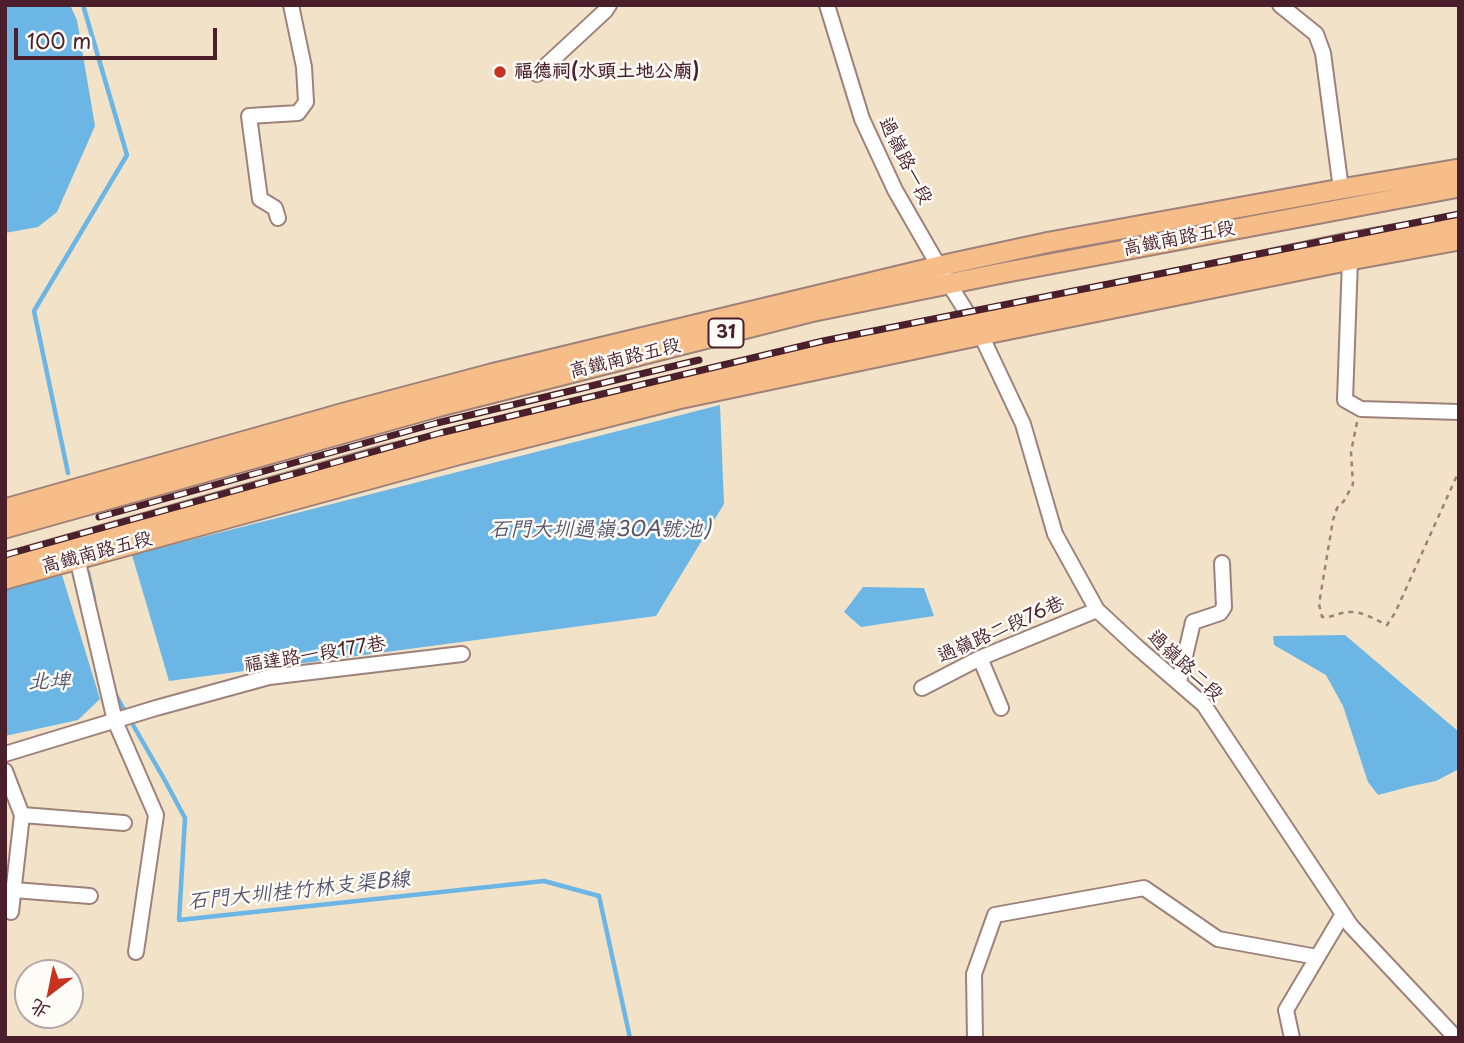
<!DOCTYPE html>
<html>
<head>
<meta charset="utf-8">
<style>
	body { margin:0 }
	#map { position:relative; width:1464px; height:1043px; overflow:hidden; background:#f2e3c8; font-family:"Playpen Sans","LXGW WenKai TC",sans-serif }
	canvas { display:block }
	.frame { position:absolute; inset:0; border:7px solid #4a1f2b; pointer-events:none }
	.north { position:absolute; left:14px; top:959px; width:70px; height:70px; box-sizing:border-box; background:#fdfcf7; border:2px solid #b5a4a5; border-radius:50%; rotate:212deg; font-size:19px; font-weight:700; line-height:28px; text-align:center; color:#4a1f2b }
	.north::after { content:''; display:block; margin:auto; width:24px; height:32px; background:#c8321e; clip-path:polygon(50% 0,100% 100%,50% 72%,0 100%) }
	.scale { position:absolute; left:14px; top:28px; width:203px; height:32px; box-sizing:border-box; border:4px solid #4a1f2b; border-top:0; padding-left:9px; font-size:21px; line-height:24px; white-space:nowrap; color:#4a1f2b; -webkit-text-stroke:5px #fdfcf7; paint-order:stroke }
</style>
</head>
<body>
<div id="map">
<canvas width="1464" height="1043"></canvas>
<div class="frame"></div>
<div class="north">北</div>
<div class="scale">100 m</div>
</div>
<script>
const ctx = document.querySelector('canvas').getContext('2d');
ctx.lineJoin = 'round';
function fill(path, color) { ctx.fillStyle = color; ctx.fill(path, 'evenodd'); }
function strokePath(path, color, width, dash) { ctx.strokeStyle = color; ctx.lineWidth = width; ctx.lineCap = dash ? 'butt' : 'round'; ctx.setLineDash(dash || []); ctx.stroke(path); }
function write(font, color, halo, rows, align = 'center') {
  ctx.font = font + ' "Playpen Sans","LXGW WenKai TC",sans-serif'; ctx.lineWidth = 5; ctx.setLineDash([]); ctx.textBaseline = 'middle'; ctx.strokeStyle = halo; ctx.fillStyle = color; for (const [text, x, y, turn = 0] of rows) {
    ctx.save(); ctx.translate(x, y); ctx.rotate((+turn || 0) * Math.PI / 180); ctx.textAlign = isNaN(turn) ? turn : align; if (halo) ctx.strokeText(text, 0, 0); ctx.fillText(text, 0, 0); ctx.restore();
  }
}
fill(new Path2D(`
	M 5,5 L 70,5 L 77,20 L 95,126 L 57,212 L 38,227 L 5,233 Z
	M 720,405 L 724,504 L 656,616 L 169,681 L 132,555 Z
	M 62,575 L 100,699 L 78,720 L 5,736 L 5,590 Z
	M 863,587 L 924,588 L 934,616 L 861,627 L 844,612 Z
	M 1345,635 L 1459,732 L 1459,769 L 1436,781 L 1412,786 L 1378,795 L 1368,782 L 1343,706 L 1326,675 L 1274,645 L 1273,636 Z`), '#6cb6e5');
strokePath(new Path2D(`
	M 68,473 L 34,311 L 127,155 L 83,5
	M 88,572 L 94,599
	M 114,692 L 163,777 L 185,818 L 179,920 L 544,881 L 599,896 L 630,1038`), '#6cb6e5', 4.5);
const minor = new Path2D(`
	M 827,5 L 862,119 L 895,190 L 949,284 L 981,335 L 1023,424 L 1055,534 L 1097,610 L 1137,647 L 1204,705 L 1351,926 L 1456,1038
	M 1280,5 L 1316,34 L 1323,53 L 1341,189
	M 537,74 L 605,11 L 609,5
	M 278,218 L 275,208 L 260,199 L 249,116 L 298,113 L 306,102 L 304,67 L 291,5
	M 1350,260 L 1345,400 L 1361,409 L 1459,412
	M 77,558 L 115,721 L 156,815 L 136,952
	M 980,658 L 1001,708
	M 1179,682 L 1193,622 L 1220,613 L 1224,607 L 1222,563
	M 922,688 L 980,658 L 1097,610
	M 5,754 L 156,708 L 269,677 L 462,654
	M 5,771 L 22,815 L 11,912
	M 22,815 L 124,823
	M 14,890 L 90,896
	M 975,1038 L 974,974 L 995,915 L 1144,888 L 1218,939 L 1317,957
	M 1292,1038 L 1286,1010 L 1343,914`);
const major = new Path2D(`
	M 5,509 L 348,412 L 491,374 L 940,266 L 1050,242 L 1341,189 L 1459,169
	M 5,528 L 440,406 L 810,312 L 1002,273 L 1459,187
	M 5,563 L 379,457 L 824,350 L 974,322 L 1348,243 L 1459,223
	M 5,579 L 457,455 L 678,399 L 981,335 L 1350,260 L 1459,240`);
strokePath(minor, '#9e817a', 18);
strokePath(major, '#9e817a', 23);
strokePath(new Path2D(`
	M 1357,422 L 1351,452 L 1353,484 L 1344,501 L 1337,508 L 1333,520 L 1319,604 L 1322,617 C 1333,618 1339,612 1350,612 C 1362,611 1376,620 1387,625 L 1395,613 L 1459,471`), '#9e817a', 2.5, [5, 5]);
strokePath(minor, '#fff', 14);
strokePath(major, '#f7bd88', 19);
const rail = new Path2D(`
	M 99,517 L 437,423 L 699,360
	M 5,555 L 440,433 L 823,341 L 1459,214`);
strokePath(rail, '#4a1f2b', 7);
strokePath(rail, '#fdfcf7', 4.5, [13]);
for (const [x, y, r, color] of [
	[500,72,7,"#c8321e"]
]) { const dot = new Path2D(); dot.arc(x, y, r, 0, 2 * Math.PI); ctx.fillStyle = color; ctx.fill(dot); strokePath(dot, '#fdfcf7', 2.5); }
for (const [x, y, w] of [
	[726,333,35]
]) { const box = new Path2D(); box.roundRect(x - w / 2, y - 14.5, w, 29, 5); ctx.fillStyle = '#fdfcf7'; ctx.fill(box); strokePath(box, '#4a1f2b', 2); }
write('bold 18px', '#4a1f2b', null, [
	["31",726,333]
]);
write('bold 19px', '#4a1f2b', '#fdfcf7', [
	["福德祠(水頭土地公廟)",514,72]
], 'left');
write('19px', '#4a1f2b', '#fdfcf7', [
	["過嶺路一段",905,161,63],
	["高鐵南路五段",1179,239,-11],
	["高鐵南路五段",625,359,-14],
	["高鐵南路五段",97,553,-15],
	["過嶺路二段76巷",1001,630,-24],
	["福達路一段177巷",315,655,-9],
	["過嶺路二段",1185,666,43]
]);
write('italic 21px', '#56546c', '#fdfcf7', [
	["石門大圳過嶺30A號池)",600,530],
	["北埤",49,682],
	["石門大圳桂竹林支渠B線",299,891,-6]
]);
</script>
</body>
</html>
